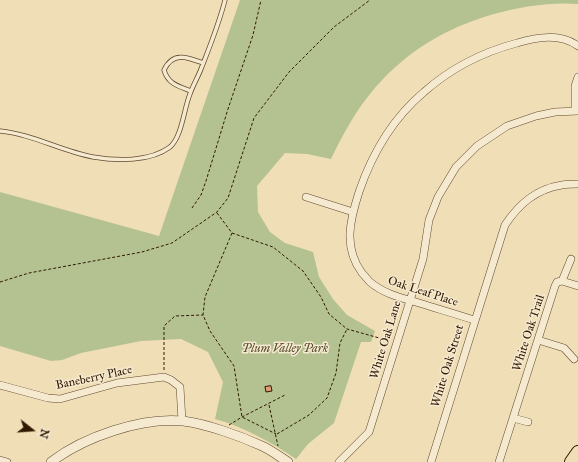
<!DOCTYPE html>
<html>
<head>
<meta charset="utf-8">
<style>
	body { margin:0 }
	#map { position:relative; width:578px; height:462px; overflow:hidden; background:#f0deb6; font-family:"IM FELL Great Primer",serif }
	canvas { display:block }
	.north { position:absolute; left:12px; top:410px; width:40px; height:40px; -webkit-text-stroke:3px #f5ead0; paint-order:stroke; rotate:107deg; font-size:11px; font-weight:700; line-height:16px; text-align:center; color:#311802 }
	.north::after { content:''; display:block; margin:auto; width:14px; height:18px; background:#311802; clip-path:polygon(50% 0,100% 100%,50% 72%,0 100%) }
</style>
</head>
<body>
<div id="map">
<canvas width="578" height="462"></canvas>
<div class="north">N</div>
</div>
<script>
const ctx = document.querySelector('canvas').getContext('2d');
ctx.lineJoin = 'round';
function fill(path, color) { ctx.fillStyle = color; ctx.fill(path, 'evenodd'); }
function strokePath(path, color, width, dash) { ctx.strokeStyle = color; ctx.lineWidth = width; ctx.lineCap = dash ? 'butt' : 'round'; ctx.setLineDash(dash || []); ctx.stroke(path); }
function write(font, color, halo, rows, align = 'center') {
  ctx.font = font + ' "IM FELL Great Primer",serif'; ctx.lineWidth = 3; ctx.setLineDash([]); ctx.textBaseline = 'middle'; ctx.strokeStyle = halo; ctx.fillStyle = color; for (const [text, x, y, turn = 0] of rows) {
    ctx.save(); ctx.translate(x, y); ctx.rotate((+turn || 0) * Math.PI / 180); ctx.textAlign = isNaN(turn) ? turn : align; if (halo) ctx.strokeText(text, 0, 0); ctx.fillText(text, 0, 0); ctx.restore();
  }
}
fill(new Path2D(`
	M 240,0 L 578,0 L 578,4 C 532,0 468,17 429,42 C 408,54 385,75 370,94 C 354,114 342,136 331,159 L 307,154 L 285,153 L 257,186 L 258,212 L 270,232 L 285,243 L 313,252 L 319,277 L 333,299 L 347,315 L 375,331 L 371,342 L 361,342 L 334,423 L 308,444 L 296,459 C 271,442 244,427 215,419 L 223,382 L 208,352 L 181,339 L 141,341 L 81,353 L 62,360 L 51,361 L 0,346 L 0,192 L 159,236 Z`), '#b4c292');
const building = new Path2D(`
	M 271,386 L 272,391 L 266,392 L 265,387 Z`);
fill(building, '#e19b75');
strokePath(building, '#311802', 1);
const service = new Path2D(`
	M 191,91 C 178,86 168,84 164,70 C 173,51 187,57 203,63
	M 0,131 C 32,134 61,151 93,157 C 117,161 150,162 170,147 C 182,137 184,108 190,94 C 193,85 198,77 201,69 C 210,46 219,24 225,0`);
const minor = new Path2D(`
	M 575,111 L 575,86 L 578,77
	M 306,197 L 353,212
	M 562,281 L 578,286
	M 474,320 C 456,314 438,309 419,303 C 402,298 384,294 370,282 C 367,279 365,276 362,273 C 343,247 350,220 359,192 C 372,154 393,118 424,92 C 450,69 483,52 517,43 C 537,37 560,33 578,46
	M 538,340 L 564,348 L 574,359
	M 0,385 L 48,398 L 60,399 L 117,383 L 164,377 L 171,380 L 180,387 L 182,421
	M 513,418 L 528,422
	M 0,460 L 7,462
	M 339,462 L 369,432 L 423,259 L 429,220 L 438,197 L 456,167 L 477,146 L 507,126 L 536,116 L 555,112 L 578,111
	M 431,462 L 505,225 C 519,204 536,189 562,185 C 568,184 573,184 578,184
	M 499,462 L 555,286 L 557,282 L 562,281 L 571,259`);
const tertiary = new Path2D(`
	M 51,462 C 84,437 141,417 183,421 C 207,424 240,436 262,446 C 271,450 280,457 288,462`);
const primary = new Path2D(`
	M 571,462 L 578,452`);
strokePath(service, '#614a2f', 5);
strokePath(minor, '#614a2f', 8);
strokePath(tertiary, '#614a2f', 10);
strokePath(primary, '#311802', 14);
strokePath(new Path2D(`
	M 192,208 L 201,195 L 206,181 L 228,109 L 253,35 L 261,0
	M 217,213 L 232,233 L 273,247 L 303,271 L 321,297 L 329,314 L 347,329 L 390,341
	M 232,233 L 205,297 L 203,315 L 210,331 L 234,366 L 242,417 L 276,434
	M 0,282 L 29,273 L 142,252 L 172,243 L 217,212 L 228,198 L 254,118 L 289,72 L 334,27 L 370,0
	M 164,370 L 164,326 L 175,316 L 203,315
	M 269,405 L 278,446
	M 229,425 L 242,417 L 285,395
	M 277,434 L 309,415 L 327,398 L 336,373 L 340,343 L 347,329`), '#311802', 1, [3, 2]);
strokePath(service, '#f5ead0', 3.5);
strokePath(minor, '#f5ead0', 7);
strokePath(tertiary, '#f5ead0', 9);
strokePath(primary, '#f0deb6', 12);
write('12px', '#311802', '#f5ead0', [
	["Oak Leaf Place",423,292,18],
	["White Oak Trail",529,333,-72],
	["White Oak Lane",386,340,-73],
	["White Oak Street",448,366,-73],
	["Baneberry Place",94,378,-12]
]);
write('italic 12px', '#584b2d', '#f5ead0', [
	["Plum Valley Park",285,349]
]);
</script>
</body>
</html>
